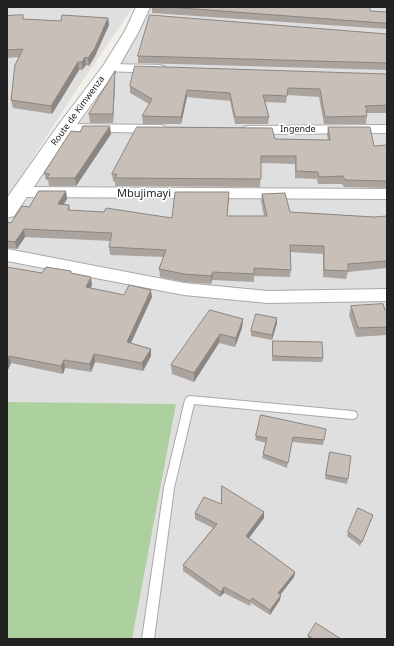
<!DOCTYPE html>
<html>
<head>
<meta charset="utf-8">
<style>
	body { margin:0 }
	#map { position:relative; width:394px; height:646px; overflow:hidden; background:#f2efe9; font-family:"Noto Sans",sans-serif }
	canvas { display:block }
	.frame { position:absolute; inset:0; border:8px solid #222; pointer-events:none }
</style>
</head>
<body>
<div id="map">
<canvas width="394" height="646"></canvas>
<div class="frame"></div>
</div>
<script>
const ctx = document.querySelector('canvas').getContext('2d');
ctx.lineJoin = 'round';
function fill(path, color) { ctx.fillStyle = color; ctx.fill(path, 'evenodd'); }
function strokePath(path, color, width, dash) { ctx.strokeStyle = color; ctx.lineWidth = width; ctx.lineCap = dash ? 'butt' : 'round'; ctx.setLineDash(dash || []); ctx.stroke(path); }
function write(font, color, halo, rows, align = 'center') {
  ctx.font = font + ' "Noto Sans",sans-serif'; ctx.lineWidth = 3.5; ctx.setLineDash([]); ctx.textBaseline = 'middle'; ctx.strokeStyle = halo; ctx.fillStyle = color; for (const [text, x, y, turn = 0] of rows) {
    ctx.save(); ctx.translate(x, y); ctx.rotate((+turn || 0) * Math.PI / 180); ctx.textAlign = isNaN(turn) ? turn : align; if (halo) ctx.strokeText(text, 0, 0); ctx.fillText(text, 0, 0); ctx.restore();
  }
}
fill(new Path2D(`
	M 7,7 L 133,7 L 73,95 L 7,199 Z
	M 148,7 L 387,7 L 387,639 L 7,639 L 7,220 L 18,207 L 94,103 L 128,47 Z`), '#e0dfdf');
fill(new Path2D(`
	M 7,402 L 176,404 L 132,639 L 7,639 Z`), '#add19e');
const service = new Path2D(`
	M 190,396 L 352,411 L 356,412 L 357,415 L 356,418 L 352,419 L 194,404 L 174,488 L 154,639 L 142,639 L 164,488 L 185,400 L 187,397 Z`);
const minor = new Path2D(`
	M 110,64 L 159,65 L 164,66 L 165,69 L 164,72 L 159,73 L 105,71 L 104,68 L 105,65 Z
	M 65,124 L 160,125 L 165,126 L 167,129 L 165,132 L 160,133 L 60,131 L 58,128 L 60,125 Z
	M 387,125 L 387,133 L 248,134 L 243,133 L 241,130 L 243,127 L 248,126 Z
	M 20,187 L 387,189 L 387,199 L 20,197 L 15,195 L 12,192 L 15,189 Z
	M 7,249 L 184,283 L 268,291 L 387,289 L 387,301 L 268,303 L 184,295 L 7,261 Z`);
const tertiary = new Path2D(`
	M 136,7 L 150,7 L 139,31 L 118,68 L 72,131 L 14,216 L 7,218 L 7,198 L 59,124 L 103,66 L 125,31 Z`);
strokePath(service, '#a9a9a9', 2);
strokePath(minor, '#a9a9a9', 2);
strokePath(tertiary, '#a9a9a9', 2);
fill(service, '#fff');
fill(minor, '#fff');
fill(tertiary, '#fff');
fill(new Path2D(`
	M 152,7 L 370,7 L 370,11 L 387,12 L 387,29 L 152,13 Z
	M 7,16 L 24,19 L 61,21 L 108,18 L 109,25 L 95,56 L 89,66 L 86,65 L 82,70 L 79,70 L 52,114 L 13,108 L 11,100 L 19,57 L 7,58 Z
	M 387,34 L 387,70 L 138,63 L 138,56 Z
	M 387,74 L 387,113 L 367,113 L 366,124 L 324,124 L 319,97 L 287,95 L 286,103 L 265,102 L 269,117 L 268,124 L 235,124 L 230,101 L 187,97 L 181,124 L 143,124 L 142,116 L 149,104 L 130,93 L 130,86 Z
	M 115,80 L 113,123 L 90,123 L 89,114 Z
	M 328,127 L 374,146 L 387,145 L 387,188 L 344,187 L 342,184 L 318,184 L 317,179 L 295,178 L 295,164 L 261,163 L 260,187 L 115,186 L 115,182 L 113,181 L 112,174 L 275,139 L 328,140 L 327,135 Z
	M 80,132 L 111,134 L 76,186 L 49,186 L 48,180 L 46,180 L 44,173 Z
	M 66,191 L 67,199 L 64,204 L 69,205 L 70,210 L 172,218 L 229,200 L 227,216 L 264,216 L 261,201 L 262,194 L 290,212 L 374,217 L 387,216 L 387,268 L 348,272 L 346,279 L 323,277 L 323,254 L 290,252 L 291,270 L 290,277 L 254,276 L 254,282 L 212,280 L 211,284 L 184,282 L 160,277 L 159,269 L 164,257 L 110,255 L 109,247 L 111,241 L 25,237 L 17,249 L 7,248 L 7,222 L 11,223 L 29,207 Z
	M 7,267 L 42,273 L 72,273 L 92,285 L 90,288 L 124,295 L 152,297 L 131,343 L 151,349 L 151,356 L 143,371 L 95,362 L 91,372 L 65,368 L 63,374 L 11,363 L 7,372 Z
	M 351,306 L 387,310 L 387,335 L 356,337 L 349,315 Z
	M 243,319 L 242,328 L 235,347 L 219,343 L 194,382 L 172,374 L 171,365 Z
	M 277,323 L 272,340 L 251,336 L 251,331 Z
	M 273,341 L 323,358 L 322,362 L 272,361 Z
	M 261,415 L 324,440 L 323,445 L 292,442 L 287,468 L 262,458 L 266,443 L 255,440 L 256,436 Z
	M 330,452 L 348,479 L 347,484 L 325,479 Z
	M 221,504 L 264,512 L 264,518 L 249,538 L 295,572 L 294,577 L 280,595 L 280,600 L 270,615 L 251,603 L 250,606 L 224,593 L 220,597 L 183,571 L 183,565 L 213,528 L 195,519 L 195,513 Z
	M 372,519 L 360,546 L 347,536 L 348,532 Z
	M 308,636 L 341,639 L 308,639 Z`), '#aba49e');
fill(new Path2D(`
	M 108,18 L 109,25 L 95,56 L 89,66 L 88,58 Z
	M 85,57 L 86,65 L 82,70 L 82,62 Z
	M 78,62 L 79,70 L 52,114 L 51,106 Z
	M 115,71 L 115,80 L 113,123 L 113,114 Z
	M 187,90 L 187,97 L 181,124 L 181,117 Z
	M 110,126 L 111,134 L 76,186 L 75,178 Z
	M 66,191 L 67,199 L 59,212 L 58,204 Z
	M 24,229 L 25,237 L 17,249 L 15,242 Z
	M 213,272 L 212,280 L 211,284 L 211,276 Z
	M 91,277 L 92,285 L 87,295 L 86,287 Z
	M 151,290 L 152,297 L 128,349 L 127,342 Z
	M 277,318 L 277,323 L 272,340 L 272,335 Z
	M 243,319 L 242,328 L 235,347 L 236,338 Z
	M 220,334 L 219,343 L 194,382 L 194,373 Z
	M 151,349 L 151,356 L 143,371 L 142,363 Z
	M 94,354 L 95,362 L 91,372 L 90,364 Z
	M 9,356 L 11,363 L 7,372 L 7,360 Z
	M 64,360 L 65,368 L 63,374 L 61,366 Z
	M 264,512 L 264,518 L 246,542 L 246,536 Z
	M 295,572 L 294,577 L 277,599 L 278,593 Z
	M 224,587 L 224,593 L 220,597 L 221,592 Z
	M 281,595 L 280,600 L 270,615 L 270,610 Z`), '#8b8681');
const building = new Path2D(`
	M 168,7 L 370,7 L 370,11 L 387,12 L 387,23 Z
	M 23,15 L 23,19 L 61,21 L 62,15 L 108,18 L 95,48 L 88,58 L 85,57 L 82,62 L 78,62 L 51,106 L 11,100 L 15,65 L 23,49 L 7,50 L 7,16 Z
	M 150,15 L 387,34 L 387,63 L 138,56 Z
	M 135,66 L 387,74 L 387,105 L 365,106 L 368,111 L 366,111 L 367,116 L 325,117 L 320,89 L 288,88 L 287,96 L 263,95 L 269,117 L 235,117 L 230,93 L 187,90 L 181,117 L 142,116 L 152,99 L 130,86 Z
	M 115,71 L 113,114 L 89,114 Z
	M 83,126 L 110,126 L 75,178 L 47,178 L 50,174 L 44,173 L 71,131 L 80,132 Z
	M 137,127 L 272,128 L 275,139 L 330,140 L 328,127 L 370,127 L 374,146 L 387,145 L 387,181 L 345,180 L 343,176 L 319,177 L 318,172 L 296,171 L 296,156 L 261,156 L 261,179 L 115,178 L 117,174 L 112,174 Z
	M 39,191 L 66,191 L 58,204 L 69,205 L 68,210 L 104,212 L 106,208 L 172,218 L 175,192 L 229,192 L 227,216 L 267,216 L 262,194 L 285,193 L 290,212 L 374,217 L 387,216 L 387,261 L 348,264 L 348,271 L 324,270 L 324,246 L 290,245 L 291,270 L 254,268 L 254,274 L 213,272 L 211,276 L 184,274 L 159,269 L 166,250 L 109,247 L 112,233 L 24,229 L 15,242 L 7,241 L 7,222 L 11,223 L 22,206 L 29,207 Z
	M 7,267 L 42,273 L 46,267 L 71,271 L 71,273 L 91,277 L 86,287 L 124,295 L 129,285 L 151,290 L 127,342 L 151,349 L 142,363 L 94,354 L 90,364 L 64,360 L 61,366 L 9,356 L 7,360 Z
	M 383,304 L 385,310 L 387,310 L 387,327 L 358,328 L 351,306 Z
	M 210,310 L 243,319 L 236,338 L 220,334 L 194,373 L 171,365 Z
	M 256,314 L 277,318 L 272,335 L 251,331 Z
	M 273,341 L 322,342 L 323,358 L 273,356 Z
	M 261,415 L 326,429 L 324,440 L 293,437 L 288,463 L 263,454 L 267,438 L 256,436 Z
	M 330,452 L 351,456 L 348,479 L 326,475 Z
	M 222,486 L 264,512 L 246,536 L 295,572 L 278,593 L 281,595 L 270,610 L 252,598 L 250,601 L 224,587 L 221,592 L 183,565 L 217,524 L 195,513 L 204,497 L 221,504 Z
	M 358,508 L 373,515 L 362,542 L 348,532 Z
	M 316,623 L 341,639 L 314,639 L 308,636 Z`);
fill(building, '#c7bfb8');
strokePath(building, '#8b8681', 1);
write('9px', '#222', '#fff', [
	["Route de Kimwenza",78,111,-54],
	["Ingende",298,129]
]);
write('11px', '#222', '#fff', [
	["Mbujimayi",144,194]
]);
</script>
</body>
</html>
